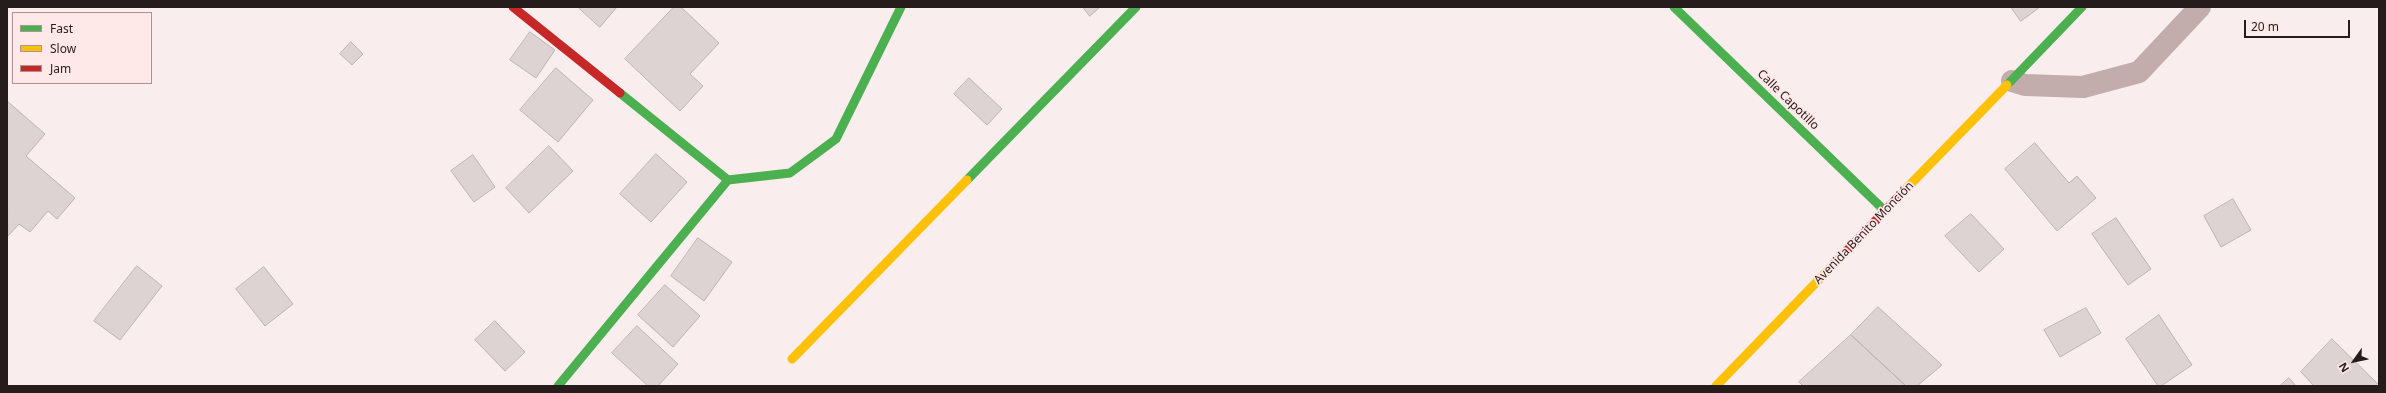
<!DOCTYPE html>
<html>
<head>
<meta charset="utf-8">
<style>
	body { margin:0 }
	#map { position:relative; width:2386px; height:393px; overflow:hidden; background:#f9eded; font-family:"Noto Sans",sans-serif }
	canvas { display:block }
	.frame { position:absolute; inset:0; border:8px solid #261c1b; pointer-events:none }
	.legend { position:absolute; left:12px; top:12px; width:140px; height:72px; box-sizing:border-box; background:#ffe8e7; border:1px solid #a89695; margin:0; padding:5px 7px; list-style:none; font-size:12px; color:#261c1b }
	.legend li { display:flex; align-items:center; gap:8px; height:20px }
	.legend b { width:20px; border:1px solid #a89695 }
	.north { position:absolute; left:2334px; top:341px; width:40px; height:40px; -webkit-text-stroke:3px #ffe8e7; paint-order:stroke; rotate:237deg; font-size:11px; font-weight:700; line-height:16px; text-align:center; color:#261c1b }
	.north::after { content:''; display:block; margin:auto; width:14px; height:18px; background:#261c1b; clip-path:polygon(50% 0,100% 100%,50% 72%,0 100%) }
	.scale { position:absolute; left:2244px; top:20px; width:106px; height:18px; box-sizing:border-box; border:2px solid #261c1b; border-top:0; padding-left:5px; font-size:12px; line-height:14px; white-space:nowrap; color:#261c1b; -webkit-text-stroke:3px #ffe8e7; paint-order:stroke }
</style>
</head>
<body>
<div id="map">
<canvas width="2386" height="393"></canvas>
<div class="frame"></div>
<ul class="legend">
<li><b style="height:5px;background:#4caf50"></b>Fast</li>
<li><b style="height:5px;background:#ffc107"></b>Slow</li>
<li><b style="height:5px;background:#c62828"></b>Jam</li>
</ul>
<div class="north">N</div>
<div class="scale">20 m</div>
</div>
<script>
const ctx = document.querySelector('canvas').getContext('2d');
ctx.lineJoin = 'round';
function fill(path, color) { ctx.fillStyle = color; ctx.fill(path, 'evenodd'); }
function strokePath(path, color, width, dash) { ctx.strokeStyle = color; ctx.lineWidth = width; ctx.lineCap = dash ? 'butt' : 'round'; ctx.setLineDash(dash || []); ctx.stroke(path); }
function write(font, color, halo, rows, align = 'center') {
  ctx.font = font + ' "Noto Sans",sans-serif'; ctx.lineWidth = 3.5; ctx.setLineDash([]); ctx.textBaseline = 'middle'; ctx.strokeStyle = halo; ctx.fillStyle = color; for (const [text, x, y, turn = 0] of rows) {
    ctx.save(); ctx.translate(x, y); ctx.rotate((+turn || 0) * Math.PI / 180); ctx.textAlign = isNaN(turn) ? turn : align; if (halo) ctx.strokeText(text, 0, 0); ctx.fillText(text, 0, 0); ctx.restore();
  }
}
const building = new Path2D(`
	M 578,7 L 617,7 L 600,27 Z
	M 674,7 L 681,7 L 719,43 L 690,74 L 703,86 L 680,111 L 625,59 Z
	M 1083,7 L 1100,7 L 1090,16 Z
	M 2011,7 L 2040,7 L 2021,21 Z
	M 530,32 L 555,50 L 536,78 L 510,60 Z
	M 351,42 L 363,54 L 352,65 L 340,54 Z
	M 556,68 L 593,100 L 558,142 L 520,110 Z
	M 969,78 L 1002,109 L 987,125 L 954,94 Z
	M 7,101 L 45,134 L 26,156 L 75,198 L 57,219 L 48,211 L 30,232 L 19,224 L 8,236 Z
	M 2035,143 L 2069,183 L 2077,176 L 2096,198 L 2057,231 L 2005,169 Z
	M 549,146 L 573,171 L 529,213 L 506,188 Z
	M 656,154 L 687,182 L 651,222 L 620,194 Z
	M 473,155 L 495,187 L 474,202 L 451,171 Z
	M 2233,199 L 2251,230 L 2221,247 L 2204,216 Z
	M 1971,214 L 2004,249 L 1979,272 L 1945,236 Z
	M 2116,218 L 2151,269 L 2128,285 L 2092,234 Z
	M 698,238 L 732,262 L 704,301 L 671,276 Z
	M 137,266 L 162,286 L 120,340 L 94,321 Z
	M 264,267 L 293,304 L 265,326 L 236,289 Z
	M 665,285 L 700,316 L 673,347 L 638,315 Z
	M 1878,307 L 1942,365 L 1917,386 L 1906,386 L 1851,335 Z
	M 2086,308 L 2101,333 L 2060,357 L 2044,330 Z
	M 2159,315 L 2192,365 L 2161,386 L 2158,386 L 2126,339 Z
	M 495,321 L 525,352 L 505,371 L 475,340 Z
	M 637,326 L 678,364 L 658,386 L 648,386 L 612,353 Z
	M 1851,335 L 1906,386 L 1803,386 L 1799,382 Z
	M 2332,339 L 2379,385 L 2379,386 L 2314,386 L 2301,372 Z
	M 2289,378 L 2296,386 L 2280,386 Z`);
fill(building, '#ded3d3');
strokePath(building, '#bdb3b3', 1);
strokePath(new Path2D(`
	M 2012,81 L 2025,85 L 2083,87 L 2139,72 L 2200,7`), '#c2adac', 22);
strokePath(new Path2D(`
	M 1674,7 L 1885,211
	M 2007,85 L 2082,7
	M 620,93 L 728,180 L 790,173 L 836,139 L 901,7
	M 967,180 L 1136,7
	M 558,386 L 728,180`), '#4caf50', 9);
strokePath(new Path2D(`
	M 1899,196 L 2007,85
	M 792,359 L 967,180
	M 1716,386 L 1835,263`), '#ffc107', 9);
strokePath(new Path2D(`
	M 513,7 L 620,93
	M 1835,263 L 1899,196`), '#c62828', 9);
write('12px', '#261c1b', '#ffe8e7', [
	["Calle Capotillo",1788,100,44],
	["Avenida Benito Monción",1864,233,-46]
]);
</script>
</body>
</html>
